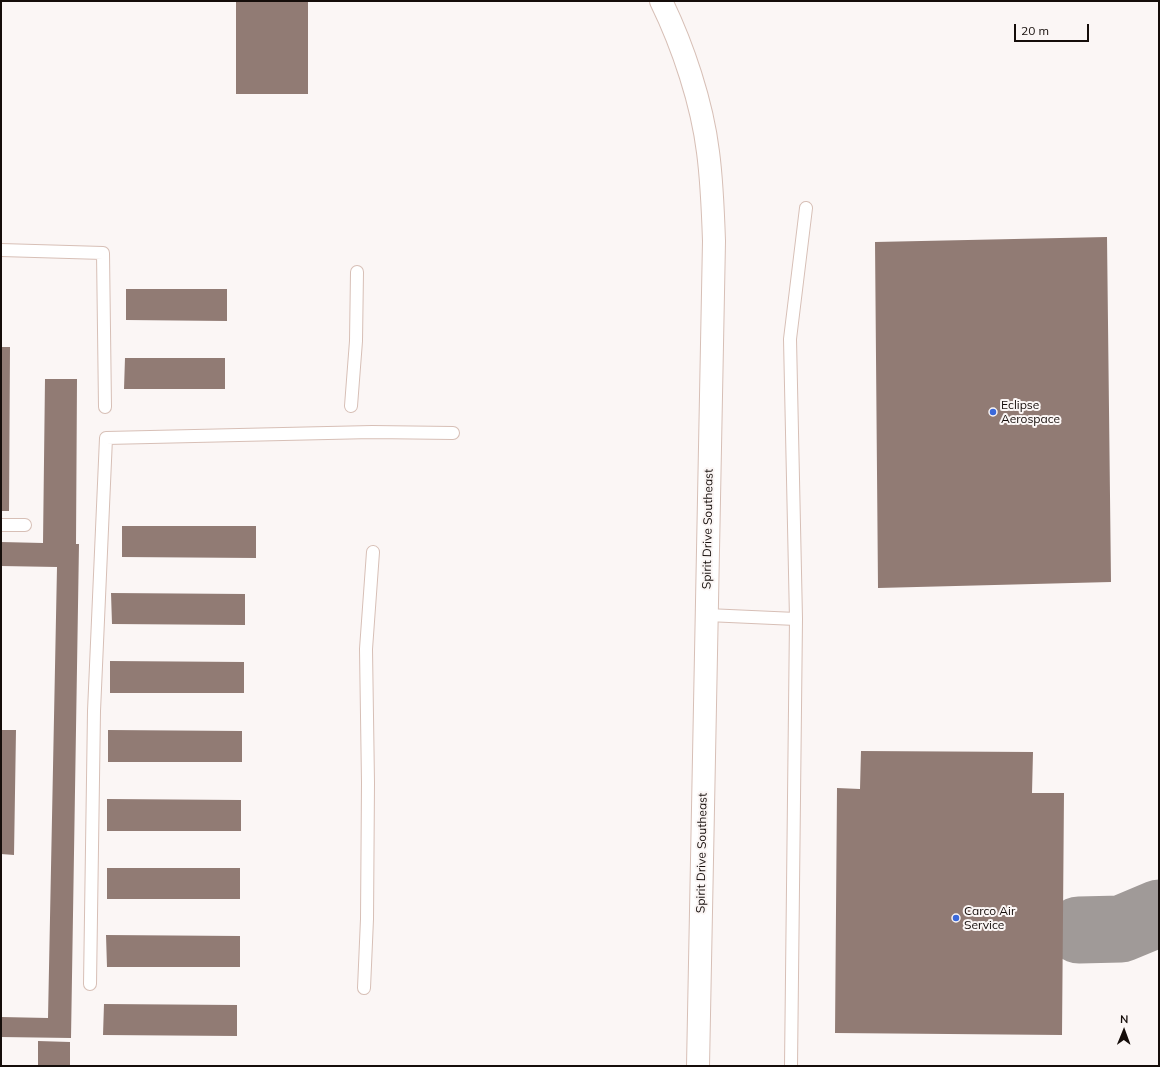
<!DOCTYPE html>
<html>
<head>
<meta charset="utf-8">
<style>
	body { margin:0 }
	#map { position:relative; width:1160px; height:1067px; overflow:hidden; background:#fbf6f5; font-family:Mulish,sans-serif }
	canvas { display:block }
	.frame { position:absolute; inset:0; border:2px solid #150d0a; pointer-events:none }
	.north { position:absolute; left:1104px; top:1011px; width:40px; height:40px; -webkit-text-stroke:3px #fbf6f5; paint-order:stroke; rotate:1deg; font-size:11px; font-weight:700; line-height:16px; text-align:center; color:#150d0a }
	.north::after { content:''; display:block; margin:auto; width:14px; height:18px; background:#150d0a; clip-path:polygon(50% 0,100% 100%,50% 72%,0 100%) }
	.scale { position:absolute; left:1014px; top:24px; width:75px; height:18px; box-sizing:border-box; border:2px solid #150d0a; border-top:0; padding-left:5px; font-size:12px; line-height:14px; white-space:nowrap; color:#150d0a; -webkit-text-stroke:3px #fbf6f5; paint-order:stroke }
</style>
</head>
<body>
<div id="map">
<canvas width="1160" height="1067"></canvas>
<div class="frame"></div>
<div class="north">N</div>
<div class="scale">20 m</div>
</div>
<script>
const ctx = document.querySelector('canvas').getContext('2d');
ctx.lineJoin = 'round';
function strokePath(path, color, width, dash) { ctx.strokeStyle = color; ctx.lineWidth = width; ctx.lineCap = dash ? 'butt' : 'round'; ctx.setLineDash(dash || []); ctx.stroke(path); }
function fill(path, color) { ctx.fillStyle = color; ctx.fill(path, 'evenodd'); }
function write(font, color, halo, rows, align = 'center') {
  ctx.font = font + ' Mulish,sans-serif'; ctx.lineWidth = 4; ctx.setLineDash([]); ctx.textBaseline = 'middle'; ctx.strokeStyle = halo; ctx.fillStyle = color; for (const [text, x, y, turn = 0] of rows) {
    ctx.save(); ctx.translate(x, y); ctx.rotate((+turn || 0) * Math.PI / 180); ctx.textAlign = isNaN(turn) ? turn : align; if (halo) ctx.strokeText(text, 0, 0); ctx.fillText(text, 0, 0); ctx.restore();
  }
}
strokePath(new Path2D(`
	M 1079,930 L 1121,929 L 1159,913`), '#a09a98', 67);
fill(new Path2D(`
	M 236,1 L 308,1 L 308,94 L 236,94 Z
	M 1107,237 L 1111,582 L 878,588 L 875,242 Z
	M 126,289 L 227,289 L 227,321 L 126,320 Z
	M 1,347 L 10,347 L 9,511 L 1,511 Z
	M 125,358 L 225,358 L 225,389 L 124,389 Z
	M 45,379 L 77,379 L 76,544 L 79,544 L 71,1038 L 1,1037 L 1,1017 L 48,1018 L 57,567 L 1,566 L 1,542 L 43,543 Z
	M 122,526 L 256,526 L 256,558 L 122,557 Z
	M 111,593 L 245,594 L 245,625 L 112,624 Z
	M 110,661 L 244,662 L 244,693 L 110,693 Z
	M 1,730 L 16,730 L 14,855 L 1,854 Z
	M 108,730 L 242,731 L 242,762 L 108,762 Z
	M 861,751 L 1033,752 L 1032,793 L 1064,793 L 1062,1035 L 835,1033 L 837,788 L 860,789 Z
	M 107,799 L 241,800 L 241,831 L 107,831 Z
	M 107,868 L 240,868 L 240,899 L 107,899 Z
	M 106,935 L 240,936 L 240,967 L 107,967 Z
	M 104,1004 L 237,1005 L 237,1036 L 103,1035 Z
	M 38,1041 L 70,1042 L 70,1066 L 38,1066 Z`), '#917b74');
const service = new Path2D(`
	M 1,250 L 103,253 L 105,407
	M 351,406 L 356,341 L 357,272
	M 1,525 L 25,525
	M 707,615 L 796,619
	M 90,984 L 94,711 L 106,438 L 372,432 L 453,433
	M 364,988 L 367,919 L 368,783 L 366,649 L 373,552
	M 791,1066 L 796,619 L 790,339 L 806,208`);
const tertiary = new Path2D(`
	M 661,1 C 683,46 702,103 708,152 C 712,182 713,211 714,241 L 698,1066`);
strokePath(service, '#d7bfb6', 14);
strokePath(tertiary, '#d7bfb6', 24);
strokePath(service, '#fff', 12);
strokePath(tertiary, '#fff', 22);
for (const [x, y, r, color] of [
	[993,412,4,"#3b69da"],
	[956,918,4,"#3b69da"]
]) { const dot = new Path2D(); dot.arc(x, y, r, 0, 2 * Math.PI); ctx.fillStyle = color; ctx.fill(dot); strokePath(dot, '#fbf6f5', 1.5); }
write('12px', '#150d0a', '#fbf6f5', [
	["Eclipse",1001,405],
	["Aerospace",1001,419],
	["Carco Air",964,911],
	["Service",964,925]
], 'left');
write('12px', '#150d0a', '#fbf6f5', [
	["Spirit Drive Southeast",708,529,-89],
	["Spirit Drive Southeast",702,853,-89]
]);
</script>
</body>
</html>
